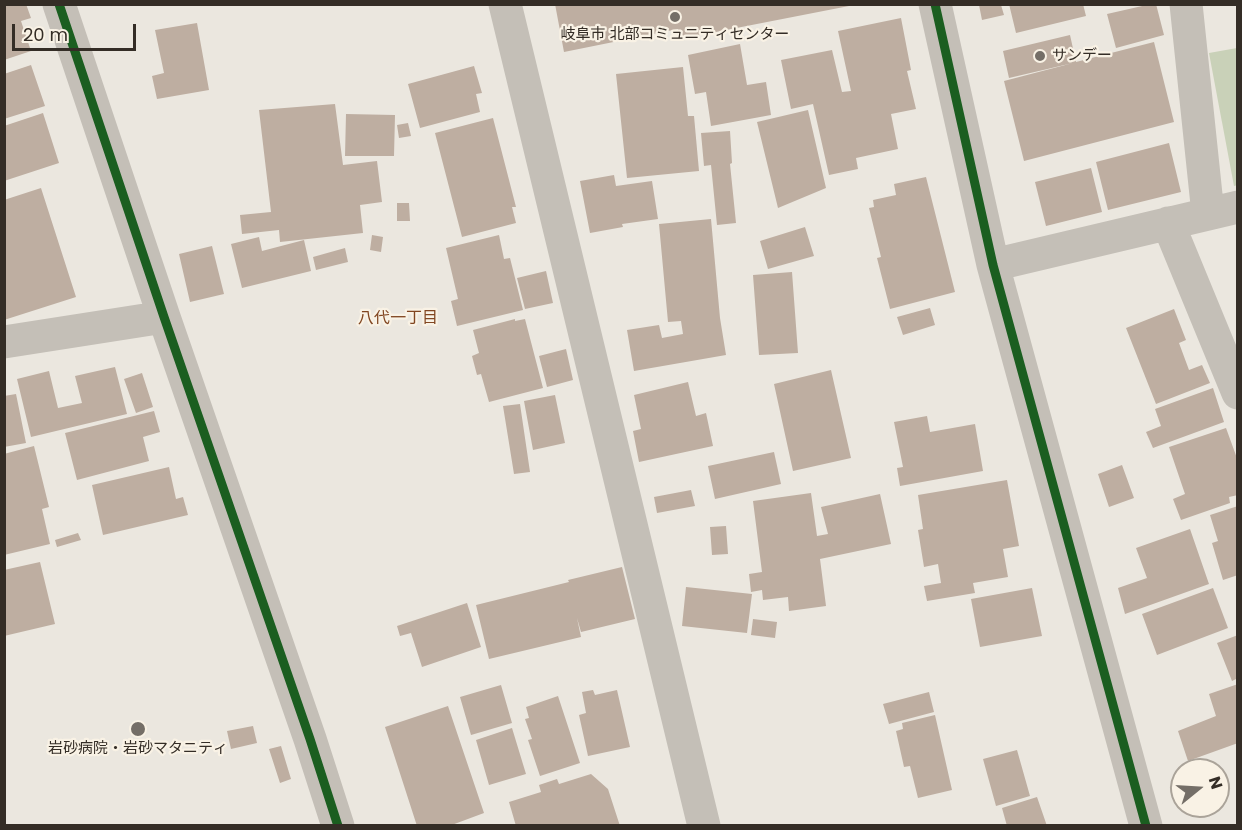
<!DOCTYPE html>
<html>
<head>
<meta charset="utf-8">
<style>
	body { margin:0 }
	#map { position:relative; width:1242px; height:830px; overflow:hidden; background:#ebe7df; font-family:Poppins,sans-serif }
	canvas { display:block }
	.frame { position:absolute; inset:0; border:6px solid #342d26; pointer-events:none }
	.north { position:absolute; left:1170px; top:758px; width:60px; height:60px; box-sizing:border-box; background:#f9f2e5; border:2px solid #aaa399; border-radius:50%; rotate:72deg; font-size:16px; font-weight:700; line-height:24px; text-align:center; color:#342d26 }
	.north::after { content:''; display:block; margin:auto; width:21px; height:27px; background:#746e67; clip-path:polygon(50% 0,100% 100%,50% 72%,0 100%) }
	.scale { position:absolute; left:12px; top:24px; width:124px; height:27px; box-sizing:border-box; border:3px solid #342d26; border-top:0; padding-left:8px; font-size:18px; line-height:21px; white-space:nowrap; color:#342d26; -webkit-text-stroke:4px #f9f2e5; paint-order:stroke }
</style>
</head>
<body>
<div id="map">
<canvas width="1242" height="830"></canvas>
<div class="frame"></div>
<div class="north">N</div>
<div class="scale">20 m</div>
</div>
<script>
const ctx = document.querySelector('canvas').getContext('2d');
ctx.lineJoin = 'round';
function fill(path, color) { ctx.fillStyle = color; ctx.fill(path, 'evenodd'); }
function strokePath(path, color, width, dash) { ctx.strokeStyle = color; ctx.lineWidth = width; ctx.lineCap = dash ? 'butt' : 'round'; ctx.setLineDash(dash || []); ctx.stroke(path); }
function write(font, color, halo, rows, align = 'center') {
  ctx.font = font + ' Poppins,"Noto Sans JP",sans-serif'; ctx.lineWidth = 4.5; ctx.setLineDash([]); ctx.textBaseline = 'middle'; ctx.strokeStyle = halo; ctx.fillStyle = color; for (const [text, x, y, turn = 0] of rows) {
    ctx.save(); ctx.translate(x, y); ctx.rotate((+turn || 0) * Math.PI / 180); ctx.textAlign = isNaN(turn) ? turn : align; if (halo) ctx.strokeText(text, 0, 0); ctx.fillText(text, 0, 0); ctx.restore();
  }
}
fill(new Path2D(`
	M 1237,48 L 1238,185 L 1234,186 L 1209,53 Z`), '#c9d1b8');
fill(new Path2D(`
	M 4,4 L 26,4 L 31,18 L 21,21 L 31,51 L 4,60 Z
	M 555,4 L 849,4 L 849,6 L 680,39 L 678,29 L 564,52 Z
	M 1009,4 L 1083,4 L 1086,16 L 1016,33 Z
	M 1151,4 L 1156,4 L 1164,35 L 1116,48 L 1107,14 Z
	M 979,5 L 1001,5 L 1004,15 L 982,20 Z
	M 901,18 L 911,70 L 907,71 L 916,109 L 891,114 L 898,149 L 856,158 L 858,169 L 829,175 L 813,104 L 791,109 L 781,60 L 832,50 L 842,92 L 851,91 L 838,31 Z
	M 197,23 L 209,90 L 157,99 L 152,76 L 164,73 L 155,30 Z
	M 1070,35 L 1076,62 L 1154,42 L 1174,122 L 1024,161 L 1004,81 L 1073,63 L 1009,78 L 1003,51 Z
	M 740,44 L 747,85 L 766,82 L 771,115 L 711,126 L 706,92 L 695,94 L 688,55 Z
	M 31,65 L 45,106 L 4,119 L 4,74 Z
	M 474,66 L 482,93 L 476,94 L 480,112 L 420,128 L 408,84 Z
	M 683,67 L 688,116 L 694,116 L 699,171 L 627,178 L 616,74 Z
	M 335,104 L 343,165 L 377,161 L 382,202 L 360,205 L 363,233 L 280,242 L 279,230 L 242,234 L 240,215 L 271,212 L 259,110 Z
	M 808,110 L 826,188 L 778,208 L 757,122 Z
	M 43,113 L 59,163 L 4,181 L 4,126 Z
	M 346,114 L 395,115 L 394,156 L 345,156 Z
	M 493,118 L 516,207 L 512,207 L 516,223 L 462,237 L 435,133 Z
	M 408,123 L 411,136 L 399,138 L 397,125 Z
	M 730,131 L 732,163 L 730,164 L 736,223 L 717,225 L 711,165 L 704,166 L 701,133 Z
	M 1169,143 L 1181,192 L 1108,210 L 1096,162 Z
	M 1091,168 L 1102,212 L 1046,226 L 1035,182 Z
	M 614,175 L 616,186 L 652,181 L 658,219 L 622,224 L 623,227 L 590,233 L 580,181 Z
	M 926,177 L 955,292 L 890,309 L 877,258 L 881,257 L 869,208 L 874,207 L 873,200 L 896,195 L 894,184 Z
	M 41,188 L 76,297 L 4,320 L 4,200 Z
	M 397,203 L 409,203 L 410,221 L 397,221 Z
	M 711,219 L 720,318 L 726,355 L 634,371 L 627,330 L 659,325 L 662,338 L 683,334 L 681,321 L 668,322 L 659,224 Z
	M 805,227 L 814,256 L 768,269 L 760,241 Z
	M 372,235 L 383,237 L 381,252 L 370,250 Z
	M 499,235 L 504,259 L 510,258 L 523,310 L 457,326 L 451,301 L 458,299 L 446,248 Z
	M 259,237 L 262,251 L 304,240 L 311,271 L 242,288 L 231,244 Z
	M 212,246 L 224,294 L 190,302 L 179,254 Z
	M 345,248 L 348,262 L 316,270 L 313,257 Z
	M 546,271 L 553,303 L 525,309 L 517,278 Z
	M 792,272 L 798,353 L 759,355 L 753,275 Z
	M 930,308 L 935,325 L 903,335 L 897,317 Z
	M 1174,309 L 1186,340 L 1179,343 L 1189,370 L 1202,365 L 1210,383 L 1156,404 L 1126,328 Z
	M 515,319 L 515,321 L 525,319 L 543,388 L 489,402 L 481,374 L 477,375 L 472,356 L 479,353 L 473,330 Z
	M 566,349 L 573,380 L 547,387 L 539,356 Z
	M 115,367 L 127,414 L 31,437 L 17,379 L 49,371 L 58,408 L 82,403 L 75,376 Z
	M 831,370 L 851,458 L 793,471 L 774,384 Z
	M 142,373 L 153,407 L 136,413 L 124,379 Z
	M 688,382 L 696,416 L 706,413 L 713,446 L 639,462 L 633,431 L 641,429 L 634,395 Z
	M 1213,388 L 1224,422 L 1153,448 L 1146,432 L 1161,426 L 1155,409 Z
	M 16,394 L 26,443 L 4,447 L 4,396 Z
	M 555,395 L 565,443 L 533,450 L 524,401 Z
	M 520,404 L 530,472 L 514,474 L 503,406 Z
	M 154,411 L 160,432 L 143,437 L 149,461 L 77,480 L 65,433 Z
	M 927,416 L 930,432 L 975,424 L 983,471 L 900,486 L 897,468 L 903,467 L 894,422 Z
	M 1226,428 L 1238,461 L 1238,495 L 1229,497 L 1230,503 L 1181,520 L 1173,499 L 1185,494 L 1169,447 Z
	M 34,446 L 49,507 L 42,509 L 50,544 L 4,555 L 4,454 Z
	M 774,452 L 781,484 L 715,499 L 708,466 Z
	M 1122,465 L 1134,498 L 1109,507 L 1098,474 Z
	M 169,467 L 176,499 L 183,497 L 188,515 L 103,535 L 92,485 Z
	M 1007,480 L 1019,546 L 1003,549 L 1008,577 L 973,583 L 975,593 L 927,601 L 924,586 L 941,583 L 938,564 L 924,567 L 918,530 L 923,529 L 918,495 Z
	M 691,490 L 695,506 L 657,513 L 654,497 Z
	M 811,493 L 817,536 L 828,534 L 821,507 L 880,494 L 891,544 L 820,559 L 826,606 L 789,611 L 788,597 L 763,600 L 762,590 L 751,592 L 749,574 L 762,572 L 753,501 Z
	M 1238,506 L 1238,575 L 1223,580 L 1212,543 L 1218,541 L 1210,515 Z
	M 726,526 L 728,554 L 712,555 L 710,527 Z
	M 1190,529 L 1209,584 L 1125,614 L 1118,588 L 1147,578 L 1136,548 Z
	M 78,533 L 81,540 L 57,547 L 55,540 Z
	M 40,562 L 55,624 L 4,636 L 4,570 Z
	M 622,567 L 635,619 L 581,632 L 577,618 L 581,637 L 489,659 L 476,605 L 569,582 L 568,580 Z
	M 686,587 L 752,594 L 747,633 L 682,626 Z
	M 1032,588 L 1042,636 L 980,647 L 971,599 Z
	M 1213,588 L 1228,628 L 1157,655 L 1142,614 Z
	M 467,603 L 481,647 L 422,667 L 411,633 L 400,636 L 397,626 Z
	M 753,619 L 777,622 L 775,638 L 751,635 Z
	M 1238,635 L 1238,678 L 1232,681 L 1217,643 Z
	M 1238,684 L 1238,743 L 1188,761 L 1178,731 L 1216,716 L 1209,694 Z
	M 501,685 L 512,723 L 471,735 L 460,697 Z
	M 593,690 L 595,695 L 617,690 L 630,747 L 588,756 L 579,715 L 586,713 L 582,692 Z
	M 929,692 L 934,712 L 889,724 L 883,704 Z
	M 558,696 L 580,763 L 540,776 L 528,740 L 532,739 L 525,719 L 529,718 L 526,707 Z
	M 448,706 L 484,813 L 449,826 L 417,826 L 385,727 Z
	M 935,715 L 952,790 L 918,798 L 910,766 L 904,767 L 896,731 L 903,729 L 902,723 Z
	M 253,726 L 257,743 L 231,749 L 227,731 Z
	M 512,728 L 526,774 L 489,785 L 476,740 Z
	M 281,746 L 291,779 L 280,783 L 269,749 Z
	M 1017,750 L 1030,796 L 996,806 L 983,759 Z
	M 591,774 L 608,789 L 620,826 L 516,826 L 509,802 L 541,792 L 539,785 L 557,779 L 559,784 Z
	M 1037,797 L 1047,826 L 1007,826 L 1002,808 Z`), '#beaea1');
strokePath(new Path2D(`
	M 59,4 L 164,317 L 310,739 L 338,826
	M 505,4 L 704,826
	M 935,4 L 993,265 L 1146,826
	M 1186,4 L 1208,214
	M 1168,223 L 1238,393
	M 993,265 L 1238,207
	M 4,342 L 164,317`), '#c4bfb7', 33);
strokePath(new Path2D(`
	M 59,4 L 164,317 L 310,739 L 338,826
	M 935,4 L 993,265 L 1146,826`), '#1b5e20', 9);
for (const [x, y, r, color] of [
	[675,17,6,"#746e67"],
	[1040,56,6,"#746e67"],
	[138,729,8,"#746e67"]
]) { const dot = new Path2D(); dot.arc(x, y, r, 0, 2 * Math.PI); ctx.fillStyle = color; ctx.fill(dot); strokePath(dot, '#f9f2e5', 2); }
write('15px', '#342d26', '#f9f2e5', [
	["岐阜市 北部コミュニティセンター",675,35],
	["サンデー",1052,56,"left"],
	["岩砂病院・岩砂マタニティ",138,749]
]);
write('16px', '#814621', '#f9f2e5', [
	["八代一丁目",398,319]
]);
</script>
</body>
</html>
